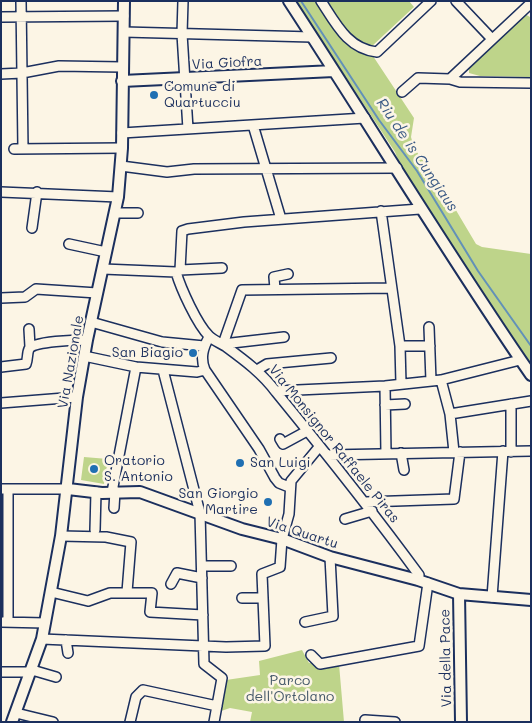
<!DOCTYPE html>
<html>
<head>
<meta charset="utf-8">
<style>
	body { margin:0 }
	#map { position:relative; width:532px; height:723px; overflow:hidden; background:#fcf5e5; font-family:Mali,sans-serif }
	canvas { display:block }
	.frame { position:absolute; inset:0; border:2px solid #1b2f5e; pointer-events:none }
</style>
</head>
<body>
<div id="map">
<canvas width="532" height="723"></canvas>
<div class="frame"></div>
</div>
<script>
const ctx = document.querySelector('canvas').getContext('2d');
ctx.lineJoin = 'round';
function fill(path, color) { ctx.fillStyle = color; ctx.fill(path, 'evenodd'); }
function strokePath(path, color, width, dash) { ctx.strokeStyle = color; ctx.lineWidth = width; ctx.lineCap = dash ? 'butt' : 'round'; ctx.setLineDash(dash || []); ctx.stroke(path); }
function write(font, color, halo, rows, align = 'center') {
  ctx.font = font + ' Mali,sans-serif'; ctx.lineWidth = 5; ctx.setLineDash([]); ctx.textBaseline = 'middle'; ctx.strokeStyle = halo; ctx.fillStyle = color; for (const [text, x, y, turn = 0] of rows) {
    ctx.save(); ctx.translate(x, y); ctx.rotate((+turn || 0) * Math.PI / 180); ctx.textAlign = isNaN(turn) ? turn : align; if (halo) ctx.strokeText(text, 0, 0); ctx.fillText(text, 0, 0); ctx.restore();
  }
}
fill(new Path2D(`
	M 296,1 L 409,1 L 414,7 L 371,47 L 371,53 L 414,118 L 411,137 L 414,148 L 444,190 L 476,244 L 482,247 L 531,254 L 531,365 L 404,175 L 395,152 Z
	M 525,14 L 530,17 L 530,77 L 480,76 L 469,73 L 469,68 Z
	M 84,457 L 108,459 L 104,484 L 81,480 Z
	M 302,650 L 309,663 L 316,662 L 318,669 L 339,664 L 344,722 L 250,722 L 252,712 L 230,708 L 221,711 L 226,680 L 260,675 L 259,661 Z`), '#bed48a');
strokePath(new Path2D(`
	M 301,1 L 379,120 L 417,171 L 478,271 L 531,346`), '#6291b8', 2);
const minor = new Path2D(`
	M 21,1 L 23,149
	M 183,1 L 182,34 L 188,129
	M 321,1 C 336,24 348,49 377,52 L 431,1
	M 456,1 L 492,39
	M 1,17 L 124,16
	M 124,32 L 312,37
	M 1,74 L 22,73 L 59,66 L 122,67
	M 450,79 L 531,3
	M 402,92 L 418,78 L 450,79 L 460,82 L 531,83
	M 253,125 L 281,219
	M 122,133 L 365,118
	M 14,149 L 122,148
	M 121,166 L 167,172 L 194,169 L 397,168
	M 1,192 L 118,197
	M 381,211 L 400,346 L 401,384
	M 115,213 L 138,213
	M 32,228 L 37,192
	M 69,244 L 106,252
	M 103,269 L 176,272
	M 180,270 L 182,231 L 188,229 L 244,222 L 420,209
	M 180,270 L 222,268
	M 176,272 C 181,289 197,324 209,336 C 213,340 220,343 225,346 C 244,360 262,373 276,392 C 325,452 373,512 419,575 L 418,580
	M 275,289 L 274,277 L 288,274
	M 1,298 L 25,297 L 36,289 L 97,293
	M 91,322 L 162,342 L 204,346
	M 429,327 L 431,381
	M 29,329 L 30,347
	M 209,337 C 203,348 200,358 205,370 L 259,449 L 275,478 L 279,483 L 289,487
	M 284,337 L 223,344 L 242,290 L 391,288
	M 400,346 L 430,346
	M 84,356 L 136,367 L 197,372 L 205,370
	M 1,367 L 26,364 C 28,359 27,353 29,349 C 33,341 77,340 87,340
	M 163,370 L 200,513 L 204,664 L 222,678 L 214,722
	M 257,370 L 267,364 L 331,358
	M 441,380 L 450,414 L 454,452
	M 385,386 L 386,454
	M 276,391 L 385,386 L 441,380 L 520,360
	M 1,403 L 77,397
	M 511,404 L 511,452
	M 385,405 L 405,404
	M 450,414 L 531,401
	M 280,439 L 283,444 L 307,431
	M 401,453 L 404,470
	M 329,455 L 531,451
	M 1,489 L 68,489
	M 8,489 L 8,622
	M 112,492 L 136,367
	M 366,502 L 454,499 L 460,452
	M 114,508 L 115,491
	M 345,519 L 372,511
	M 95,530 L 96,492
	M 61,536 L 106,537 L 131,542 L 127,592
	M 202,566 L 231,566
	M 171,584 L 177,573 L 202,578
	M 51,592 L 88,601 L 110,593 L 152,593 L 150,612 L 203,615
	M 492,597 L 503,451
	M 242,598 L 263,598
	M 1,622 L 45,623
	M 305,622 L 333,616 L 330,557
	M 42,639 L 226,647 L 265,646 L 262,574 L 280,567 L 282,539 L 289,514 L 291,481 L 319,447
	M 66,640 L 68,653
	M 311,655 L 320,664 L 419,646 L 428,583
	M 32,670 L 56,677
	M 1,672 L 31,672
	M 16,713 L 53,722
	M 365,720 L 395,722
	M 130,722 L 136,697 L 143,690 L 217,706`);
const tertiary = new Path2D(`
	M 289,1 C 370,125 447,253 531,375
	M 122,81 L 334,71
	M 68,489 L 102,493 L 140,492 L 242,529 L 282,539 L 330,557 L 418,580 L 459,594 L 531,600
	M 459,594 L 461,722
	M 12,722 L 42,639 L 61,536 L 77,397 L 87,340 L 118,197 L 122,148 L 124,1`);
strokePath(minor, '#1b2f5e', 12);
strokePath(tertiary, '#1b2f5e', 14);
strokePath(minor, '#fcf5e5', 9);
strokePath(tertiary, '#fcf5e5', 10);
for (const [x, y, r, color] of [
	[154,95,5,"#1f6fb2"],
	[193,353,5,"#1f6fb2"],
	[240,463,5,"#1f6fb2"],
	[94,469,5,"#1f6fb2"],
	[268,502,5,"#1f6fb2"]
]) { const dot = new Path2D(); dot.arc(x, y, r, 0, 2 * Math.PI); ctx.fillStyle = color; ctx.fill(dot); strokePath(dot, '#fcf5e5', 2); }
write('14px', '#1b2f5e', '#fcf5e5', [
	["Via Giofra",227,63,-3],
	["Via Nazionale",71,362,-80],
	["Via Monsignor Raffaele Piras",334,444,51],
	["Via Quartu",302,533,18],
	["Via della Pace",446,658,-91]
]);
write('14px', '#1b2f5e', '#fcf5e5', [
	["Comune di",164,87],
	["Quartucciu",164,103],
	["San Biagio",183,353,"right"],
	["Oratorio",104,461],
	["S. Antonio",104,477],
	["San Luigi",250,463],
	["San Giorgio",258,494,"right"],
	["Martire",258,510,"right"]
], 'left');
write('14px', '#445869', '#fcf5e5', [
	["Parco",290,681],
	["dell'Ortolano",290,697]
]);
write('italic 15px', '#395884', '#fcf5e5', [
	["Riu de is Cungiaus",417,155,56]
]);
</script>
</body>
</html>
